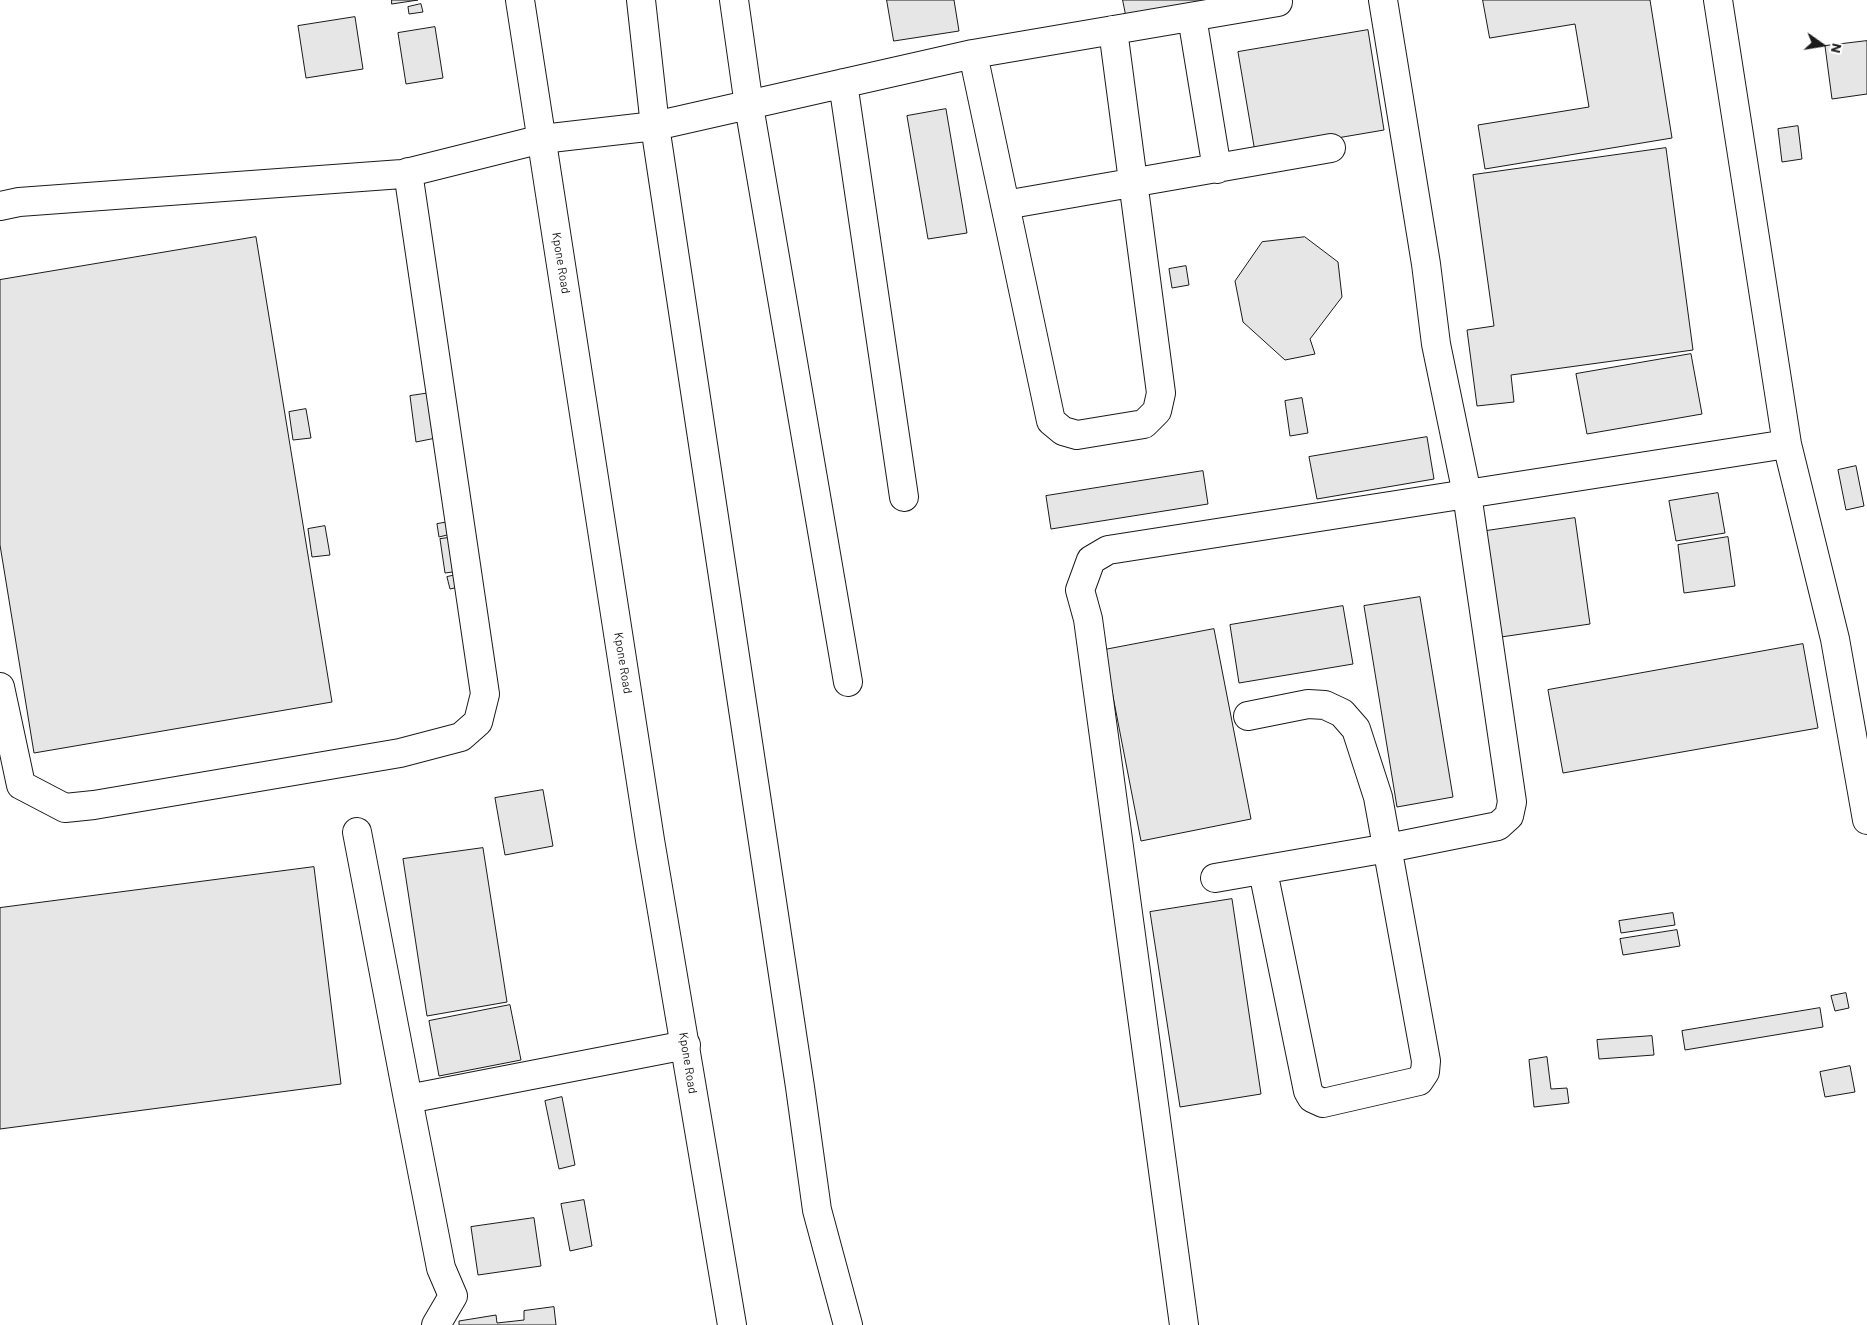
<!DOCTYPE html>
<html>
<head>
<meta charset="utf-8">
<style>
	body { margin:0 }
	#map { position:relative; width:1867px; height:1325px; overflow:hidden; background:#fff; font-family:Barlow,sans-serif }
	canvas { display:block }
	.north { position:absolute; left:1797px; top:20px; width:50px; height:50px; -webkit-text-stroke:4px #fff; paint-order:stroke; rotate:103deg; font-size:14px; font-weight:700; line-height:20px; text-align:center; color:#1a1a1a }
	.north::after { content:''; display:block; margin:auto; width:18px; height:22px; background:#1a1a1a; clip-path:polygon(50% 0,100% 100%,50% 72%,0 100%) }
</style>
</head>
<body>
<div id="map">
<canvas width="1867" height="1325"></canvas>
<div class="north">N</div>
</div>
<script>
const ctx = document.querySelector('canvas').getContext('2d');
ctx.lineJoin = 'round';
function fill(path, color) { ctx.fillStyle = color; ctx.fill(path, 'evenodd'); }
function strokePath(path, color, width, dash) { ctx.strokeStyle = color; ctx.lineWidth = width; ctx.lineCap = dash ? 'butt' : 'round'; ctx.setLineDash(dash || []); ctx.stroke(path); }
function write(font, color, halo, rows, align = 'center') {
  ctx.font = font + ' Barlow,sans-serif'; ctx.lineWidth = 4; ctx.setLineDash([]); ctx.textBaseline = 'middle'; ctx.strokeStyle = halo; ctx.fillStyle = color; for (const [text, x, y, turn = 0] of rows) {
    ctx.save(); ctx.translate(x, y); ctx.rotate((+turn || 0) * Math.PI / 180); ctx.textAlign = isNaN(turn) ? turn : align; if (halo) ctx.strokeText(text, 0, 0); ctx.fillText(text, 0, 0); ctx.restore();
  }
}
const building = new Path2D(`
	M 392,0 L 418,0 L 392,4 Z
	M 887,0 L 954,0 L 959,31 L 894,41 Z
	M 1123,0 L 1247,0 L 1127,20 Z
	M 1483,0 L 1650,0 L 1672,138 L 1485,169 L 1478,125 L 1589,107 L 1575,24 L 1490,38 Z
	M 421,4 L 423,12 L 409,14 L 408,7 Z
	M 355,17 L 363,69 L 306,78 L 298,26 Z
	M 435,27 L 443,78 L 406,84 L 398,33 Z
	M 1368,30 L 1384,130 L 1255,152 L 1238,52 Z
	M 1867,41 L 1867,94 L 1832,99 L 1825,46 Z
	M 946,109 L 967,233 L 928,239 L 907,116 Z
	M 1798,126 L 1802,159 L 1782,162 L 1778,129 Z
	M 1666,148 L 1693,350 L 1511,375 L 1514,402 L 1477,406 L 1467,330 L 1494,326 L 1473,175 Z
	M 256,237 L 332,702 L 34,753 L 0,545 L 0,280 Z
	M 1305,237 L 1338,262 L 1342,297 L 1310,339 L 1315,354 L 1285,360 L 1243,322 L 1235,281 L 1262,242 Z
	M 1186,266 L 1189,285 L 1172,288 L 1169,269 Z
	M 1691,354 L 1702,414 L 1587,434 L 1576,374 Z
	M 430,393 L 436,438 L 416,442 L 410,396 Z
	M 1302,398 L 1308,433 L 1290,436 L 1285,401 Z
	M 306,409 L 311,438 L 293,440 L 289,412 Z
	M 1427,437 L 1434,479 L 1317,499 L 1309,457 Z
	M 1856,466 L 1864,506 L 1846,510 L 1838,470 Z
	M 1203,471 L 1208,504 L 1051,529 L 1046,496 Z
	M 1718,493 L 1725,533 L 1676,541 L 1669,501 Z
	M 1575,518 L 1590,624 L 1501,637 L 1486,531 Z
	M 449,522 L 451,534 L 439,537 L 437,524 Z
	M 325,526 L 330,555 L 312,557 L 308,529 Z
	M 456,537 L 460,571 L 445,573 L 440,539 Z
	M 1728,537 L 1735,586 L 1684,593 L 1678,545 Z
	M 456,575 L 459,587 L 450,589 L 447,577 Z
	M 1420,597 L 1453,797 L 1397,807 L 1364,606 Z
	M 1343,606 L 1353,664 L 1239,683 L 1230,625 Z
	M 1214,629 L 1251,819 L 1141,841 L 1104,650 Z
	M 1803,644 L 1818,728 L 1563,773 L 1548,690 Z
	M 543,790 L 553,846 L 505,855 L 495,798 Z
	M 483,848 L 507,1002 L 427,1016 L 403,859 Z
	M 314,867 L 341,1084 L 0,1129 L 0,908 Z
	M 1232,899 L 1261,1094 L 1180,1107 L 1150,912 Z
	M 1673,913 L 1675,925 L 1621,933 L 1619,921 Z
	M 1677,930 L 1680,946 L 1623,955 L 1620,939 Z
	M 1846,993 L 1849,1008 L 1835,1011 L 1831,996 Z
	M 510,1005 L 521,1060 L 439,1076 L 429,1021 Z
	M 1820,1008 L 1823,1027 L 1685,1050 L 1682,1031 Z
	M 1652,1036 L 1654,1055 L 1599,1059 L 1597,1040 Z
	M 1547,1057 L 1551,1089 L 1567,1088 L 1569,1103 L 1534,1107 L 1529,1060 Z
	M 1850,1066 L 1855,1092 L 1825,1097 L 1820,1072 Z
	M 562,1097 L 575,1165 L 559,1169 L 545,1101 Z
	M 584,1200 L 592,1246 L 570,1251 L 561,1204 Z
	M 534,1218 L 541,1266 L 478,1275 L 471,1227 Z
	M 554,1307 L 556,1325 L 459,1325 L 459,1321 L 496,1315 L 497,1323 L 524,1320 L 524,1311 Z`);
fill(building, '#e6e6e6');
strokePath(building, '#1a1a1a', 1);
const minor = new Path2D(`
	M 641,0 L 655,126 L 800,1087 L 817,1210 L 848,1325
	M 734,0 L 749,106 L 848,682
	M 1718,0 L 1787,444 L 1835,639 L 1867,820
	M 1192,17 L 1217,169
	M 973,54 L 1051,421 L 1063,431 L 1077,435 L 1144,424 L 1157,411 L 1161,393 L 1113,30
	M 843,83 L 904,497
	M 1005,205 L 1331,148
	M 0,206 L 19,202 L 402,174 L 542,139 L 655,126 L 973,54 L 1278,2
	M 0,687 L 21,785 L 65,808 L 94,805 L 400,753 L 461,737 L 478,722 L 485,694 L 408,172
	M 1248,716 L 1308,704 L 1325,705 L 1342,713 L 1356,729 L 1378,797 L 1426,1061 L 1425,1072 L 1419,1081 L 1323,1103 L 1312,1098 L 1308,1091 L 1263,871
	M 357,832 L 408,1099 L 686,1045
	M 1215,878 L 1388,848 L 1498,826 L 1509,816 L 1512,802 L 1467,494 L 1436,344 L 1426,264 L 1383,0
	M 408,1099 L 441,1268 L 453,1296 L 436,1325
	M 1184,1325 L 1088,619 L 1080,590 L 1091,560 L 1108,550 L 1787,444`);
const major = new Path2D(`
	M 520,0 L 650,840 L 732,1325`);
strokePath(minor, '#1a1a1a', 30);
strokePath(major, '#1a1a1a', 30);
strokePath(minor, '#fff', 28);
strokePath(major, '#fff', 28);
write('12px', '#1a1a1a', '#fff', [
	["Kpone Road",561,263,81],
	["Kpone Road",623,663,81],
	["Kpone Road",688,1063,81]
]);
</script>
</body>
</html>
